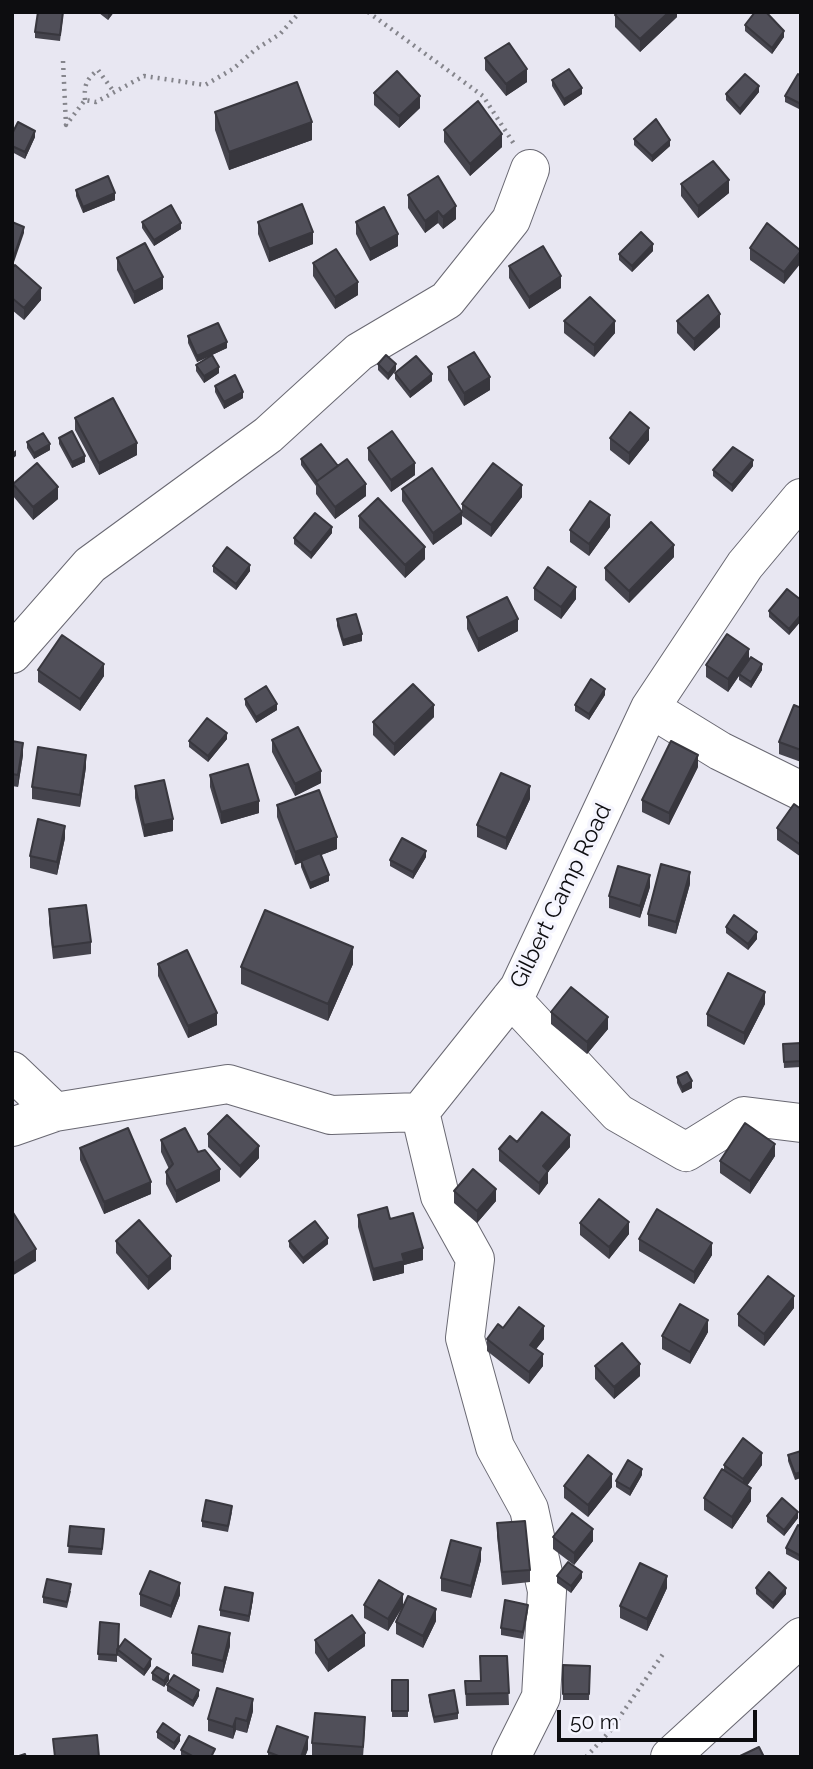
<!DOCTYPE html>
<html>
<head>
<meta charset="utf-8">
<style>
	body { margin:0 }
	#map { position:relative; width:813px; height:1769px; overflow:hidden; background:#e8e7f2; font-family:Raleway,sans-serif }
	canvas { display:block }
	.frame { position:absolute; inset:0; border:14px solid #0d0d10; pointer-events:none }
	.scale { position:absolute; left:557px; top:1710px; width:200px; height:32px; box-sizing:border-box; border:4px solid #0d0d10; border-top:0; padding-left:9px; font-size:21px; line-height:24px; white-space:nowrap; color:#0d0d10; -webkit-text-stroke:5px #f5f5fe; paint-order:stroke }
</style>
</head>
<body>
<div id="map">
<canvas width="813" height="1769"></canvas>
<div class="frame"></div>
<div class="scale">50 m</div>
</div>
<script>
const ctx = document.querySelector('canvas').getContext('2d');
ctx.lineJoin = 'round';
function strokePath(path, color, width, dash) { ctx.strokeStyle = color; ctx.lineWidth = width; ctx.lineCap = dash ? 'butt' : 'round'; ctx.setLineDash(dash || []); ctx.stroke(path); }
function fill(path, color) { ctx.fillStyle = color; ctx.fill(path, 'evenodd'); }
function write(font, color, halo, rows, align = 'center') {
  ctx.font = font + ' Raleway,sans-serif'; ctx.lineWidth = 7; ctx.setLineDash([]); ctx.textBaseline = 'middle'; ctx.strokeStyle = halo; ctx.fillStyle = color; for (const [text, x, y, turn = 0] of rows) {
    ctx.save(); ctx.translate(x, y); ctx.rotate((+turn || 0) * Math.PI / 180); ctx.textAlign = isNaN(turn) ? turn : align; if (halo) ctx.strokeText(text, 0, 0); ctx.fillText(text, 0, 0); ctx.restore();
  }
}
const minor = new Path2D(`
	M 12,654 L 90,565 L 268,435 L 359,352 L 447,300 L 511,220 L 530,169
	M 650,708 L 720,751 L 801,791
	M 511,998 L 618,1113 L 686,1152 L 744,1116 L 801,1123
	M 12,1071 L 55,1112
	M 420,1112 L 440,1196 L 475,1259 L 465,1338 L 495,1447 L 529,1509 L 547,1591 L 541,1697 L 511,1757
	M 12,1127 L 55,1112 L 228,1084 L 331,1115 L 420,1112 L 519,988 L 650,708 L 745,565 L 801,498
	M 670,1757 L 801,1637`);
strokePath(minor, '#696872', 40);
strokePath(new Path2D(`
	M 368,12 L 483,96 L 514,144
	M 63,61 L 66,125 L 85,100 L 96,102 L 144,76 L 205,85 L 233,69 L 256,49 L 280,34 L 300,12
	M 85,100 C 84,86 86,79 98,70 L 114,92
	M 586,1757 L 610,1731 L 663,1654`), '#85858c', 4.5, [2, 5]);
strokePath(minor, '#fff', 38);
fill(new Path2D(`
	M 99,12 L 114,12 L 108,20 L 99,13 Z
	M 677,12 L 677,17 L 640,52 L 615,27 L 615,15 Z
	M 63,17 L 60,41 L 35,38 L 35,32 Z
	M 745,25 L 784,37 L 772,54 L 745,31 Z
	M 485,58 L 527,82 L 506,96 L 485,70 Z
	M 801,76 L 801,110 L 785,102 L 785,96 Z
	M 552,80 L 582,94 L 564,106 L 552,86 Z
	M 759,92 L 740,115 L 726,100 L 726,94 Z
	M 374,93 L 420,108 L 399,128 L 374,105 Z
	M 215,112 L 312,140 L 229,170 L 215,130 Z
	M 444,130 L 502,147 L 470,176 L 444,142 Z
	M 12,134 L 35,137 L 25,159 L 12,152 Z
	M 634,139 L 670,146 L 652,162 L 634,145 Z
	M 681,184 L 729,193 L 698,218 L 681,196 Z
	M 76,190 L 115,200 L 83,213 L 76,196 Z
	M 408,195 L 456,219 L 443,229 L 438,223 L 425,233 L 408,208 Z
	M 142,222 L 181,229 L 154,246 L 142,228 Z
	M 258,222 L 313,244 L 269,262 L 258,234 Z
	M 356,222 L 398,246 L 370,261 L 356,234 Z
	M 750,248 L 801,251 L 784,284 L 750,260 Z
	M 653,251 L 632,272 L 619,260 L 619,254 Z
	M 117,258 L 163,289 L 134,304 L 117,270 Z
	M 313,263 L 358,295 L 335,309 L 313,276 Z
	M 509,266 L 561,288 L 529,309 L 509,278 Z
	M 12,268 L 41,300 L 24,320 L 12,310 Z
	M 564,321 L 615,333 L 594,357 L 564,333 Z
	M 677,321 L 720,327 L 694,351 L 677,333 Z
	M 188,336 L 227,348 L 212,355 L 219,373 L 204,383 L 196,371 L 196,365 L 208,357 L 197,362 L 188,343 Z
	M 378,364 L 396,370 L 388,380 L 378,370 Z
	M 448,367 L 490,390 L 464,406 L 448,380 Z
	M 395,373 L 432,381 L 410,398 L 395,379 Z
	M 215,386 L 243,398 L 224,409 L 215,392 Z
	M 75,418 L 137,455 L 99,475 L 75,430 Z
	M 59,438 L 85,462 L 72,468 L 59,444 Z
	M 610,438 L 649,440 L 629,465 L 610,450 Z
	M 27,442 L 50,450 L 34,459 L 27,448 Z
	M 368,448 L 415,475 L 391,492 L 368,460 Z
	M 301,459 L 338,466 L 366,496 L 335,519 L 316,494 L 316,486 L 301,465 Z
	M 753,466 L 732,492 L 713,476 L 713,470 Z
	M 13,484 L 58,499 L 33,520 L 13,496 Z
	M 402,489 L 462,524 L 433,545 L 402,501 Z
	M 522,497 L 491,537 L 462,516 L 462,504 Z
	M 359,516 L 425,559 L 405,578 L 359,528 Z
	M 610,527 L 589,556 L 570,542 L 570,530 Z
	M 332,533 L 311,559 L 294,544 L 294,538 Z
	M 674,557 L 629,603 L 605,580 L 605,568 Z
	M 213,566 L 250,571 L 236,590 L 213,572 Z
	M 534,588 L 576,599 L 561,619 L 534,600 Z
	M 801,600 L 801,621 L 789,635 L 769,617 L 769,611 Z
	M 467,617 L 518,631 L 478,652 L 467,629 Z
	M 337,619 L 362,641 L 343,646 L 337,626 Z
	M 749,660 L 762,670 L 751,688 L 739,680 L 739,676 L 728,692 L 706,677 L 706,665 Z
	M 38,670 L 104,676 L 80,711 L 38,682 Z
	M 605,695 L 589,720 L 575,711 L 575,705 Z
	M 245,699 L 277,710 L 256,723 L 245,705 Z
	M 801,708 L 801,762 L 779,754 L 779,742 Z
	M 434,717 L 394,756 L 373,735 L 373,722 Z
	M 227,739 L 208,762 L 189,747 L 189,741 Z
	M 272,740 L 321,783 L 295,796 L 272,752 Z
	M 12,741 L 23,755 L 18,787 L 12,786 Z
	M 86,767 L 80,807 L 32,799 L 32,787 Z
	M 698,767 L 669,825 L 642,812 L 642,800 Z
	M 210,775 L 259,813 L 221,824 L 210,787 Z
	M 135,786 L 173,831 L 144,837 L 135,798 Z
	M 530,799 L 506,850 L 477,837 L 477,825 Z
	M 277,805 L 337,849 L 321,855 L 329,881 L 310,889 L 301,867 L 301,862 L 295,865 L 277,817 Z
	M 801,809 L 801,857 L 777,840 L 777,828 Z
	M 65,838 L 57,875 L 30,868 L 30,856 Z
	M 426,857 L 413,879 L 390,866 L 390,860 Z
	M 690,884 L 676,934 L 648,926 L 648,914 Z
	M 650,887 L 640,918 L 609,908 L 609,896 Z
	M 49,909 L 91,942 L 91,954 L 53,959 L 49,922 Z
	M 726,927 L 757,939 L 748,950 L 726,933 Z
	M 158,964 L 217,1025 L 188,1038 L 158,976 Z
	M 353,964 L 328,1021 L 241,984 L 241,967 Z
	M 765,1004 L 744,1045 L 707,1026 L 707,1014 Z
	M 551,1012 L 608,1029 L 587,1054 L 551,1024 Z
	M 801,1043 L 801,1067 L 784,1068 L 783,1044 Z
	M 677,1077 L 692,1088 L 682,1093 L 677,1083 Z
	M 208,1134 L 259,1158 L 240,1178 L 208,1147 Z
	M 161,1140 L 198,1152 L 220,1181 L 176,1203 L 166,1184 L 166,1172 L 169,1169 L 161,1152 Z
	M 517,1142 L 570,1147 L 548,1172 L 548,1183 L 539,1195 L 499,1161 L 499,1149 Z
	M 80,1148 L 151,1194 L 104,1214 L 80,1160 Z
	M 775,1156 L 750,1194 L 720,1173 L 720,1161 Z
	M 454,1191 L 496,1201 L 477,1223 L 454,1203 Z
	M 358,1215 L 390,1219 L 423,1260 L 404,1265 L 404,1273 L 373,1281 L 358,1227 Z
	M 580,1223 L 629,1234 L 609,1259 L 580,1235 Z
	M 639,1239 L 712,1255 L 694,1284 L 639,1251 Z
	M 116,1241 L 171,1269 L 148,1290 L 116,1253 Z
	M 289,1241 L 328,1244 L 303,1264 L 289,1247 Z
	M 794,1308 L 764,1346 L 738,1326 L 738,1314 Z
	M 503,1328 L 544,1339 L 536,1349 L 543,1366 L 529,1384 L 487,1351 L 487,1339 Z
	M 708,1332 L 690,1364 L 662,1349 L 662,1336 Z
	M 595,1366 L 640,1376 L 614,1399 L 595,1379 Z
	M 801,1451 L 795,1480 L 788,1461 L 788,1455 Z
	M 724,1465 L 762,1465 L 747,1486 L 751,1501 L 732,1529 L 704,1510 L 704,1498 L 724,1470 Z
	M 642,1475 L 630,1496 L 616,1487 L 616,1481 Z
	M 564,1486 L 612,1487 L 588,1517 L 564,1498 Z
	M 232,1512 L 228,1532 L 202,1527 L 202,1521 Z
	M 767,1516 L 798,1518 L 784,1536 L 767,1522 Z
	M 497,1523 L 530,1570 L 530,1582 L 502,1585 L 497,1536 Z
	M 70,1526 L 104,1535 L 102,1555 L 68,1553 Z
	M 801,1527 L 801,1562 L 786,1554 L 786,1548 Z
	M 553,1537 L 593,1541 L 574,1565 L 553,1549 Z
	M 481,1560 L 471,1598 L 441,1591 L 441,1578 Z
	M 557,1576 L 582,1578 L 571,1593 L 557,1583 Z
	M 667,1588 L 647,1631 L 620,1618 L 620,1606 Z
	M 756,1588 L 786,1594 L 773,1609 L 756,1594 Z
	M 71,1591 L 67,1608 L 43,1603 L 43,1597 Z
	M 140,1594 L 180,1595 L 171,1618 L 140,1606 Z
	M 253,1599 L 249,1622 L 220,1616 L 220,1610 Z
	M 364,1605 L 403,1606 L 388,1631 L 364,1618 Z
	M 528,1611 L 523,1639 L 501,1635 L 501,1628 Z
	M 436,1621 L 423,1648 L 396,1634 L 396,1622 Z
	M 100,1622 L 118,1648 L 151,1666 L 144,1676 L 117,1655 L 117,1662 L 98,1660 Z
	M 315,1640 L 365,1646 L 328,1672 L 315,1653 Z
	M 230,1646 L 223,1673 L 192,1666 L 192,1653 Z
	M 507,1656 L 509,1705 L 466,1706 L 465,1681 L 480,1681 Z
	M 590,1666 L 589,1700 L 563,1700 L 563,1694 Z
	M 152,1673 L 169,1680 L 164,1687 L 152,1680 Z
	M 392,1680 L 408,1680 L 408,1717 L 392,1717 Z
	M 167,1685 L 199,1696 L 193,1707 L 167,1691 Z
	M 429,1695 L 458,1713 L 458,1719 L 434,1723 L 429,1701 Z
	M 253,1711 L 247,1733 L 236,1730 L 233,1739 L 208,1731 L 208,1719 Z
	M 365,1729 L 363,1757 L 335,1757 L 312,1755 L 312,1743 Z
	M 157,1732 L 180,1741 L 174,1750 L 157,1738 Z
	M 308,1749 L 305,1757 L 268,1757 L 268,1752 Z
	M 181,1750 L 215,1756 L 214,1757 L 183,1757 L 181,1756 Z`), '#45444d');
fill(new Path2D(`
	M 110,12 L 114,12 L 108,20 L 108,14 Z
	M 669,12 L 677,12 L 677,17 L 640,52 L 640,39 Z
	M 784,31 L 784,37 L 772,54 L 772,48 Z
	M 527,69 L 527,82 L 506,96 L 506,84 Z
	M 759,86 L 759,92 L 740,115 L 740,109 Z
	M 582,88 L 582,94 L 564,106 L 564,99 Z
	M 420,96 L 420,108 L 399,128 L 399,116 Z
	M 312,122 L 312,140 L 229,170 L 229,152 Z
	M 35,131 L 35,137 L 25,159 L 25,152 Z
	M 502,134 L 502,147 L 470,176 L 470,164 Z
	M 670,140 L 670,146 L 652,162 L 652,156 Z
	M 729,180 L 729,193 L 698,218 L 698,206 Z
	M 115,193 L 115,200 L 83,213 L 83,207 Z
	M 456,206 L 456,219 L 443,229 L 443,217 Z
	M 438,211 L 438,223 L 425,233 L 425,221 Z
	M 181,223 L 181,229 L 154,246 L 154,240 Z
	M 24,227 L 24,233 L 13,265 L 13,259 Z
	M 313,232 L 313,244 L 269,262 L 269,249 Z
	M 398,234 L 398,246 L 370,261 L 370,249 Z
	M 653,244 L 653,251 L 632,272 L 632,266 Z
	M 801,251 L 801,263 L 784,284 L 784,272 Z
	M 561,276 L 561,288 L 529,309 L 529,297 Z
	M 163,277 L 163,289 L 134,304 L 134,292 Z
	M 358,282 L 358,295 L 335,309 L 335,297 Z
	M 41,288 L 41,300 L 24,320 L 24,308 Z
	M 720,314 L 720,327 L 694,351 L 694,339 Z
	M 615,321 L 615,333 L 594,357 L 594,345 Z
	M 227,342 L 227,348 L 197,362 L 197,356 Z
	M 396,364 L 396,370 L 388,380 L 388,374 Z
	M 219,367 L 219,373 L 204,383 L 204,376 Z
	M 432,374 L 432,381 L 410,398 L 410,392 Z
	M 490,377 L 490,390 L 464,406 L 464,393 Z
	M 243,392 L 243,398 L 224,409 L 224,402 Z
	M 649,428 L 649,440 L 629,465 L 629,453 Z
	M 137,443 L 137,455 L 99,475 L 99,463 Z
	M 50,444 L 50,450 L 34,459 L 34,453 Z
	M 16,450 L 16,456 L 12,459 L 12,453 Z
	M 85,456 L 85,462 L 72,468 L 72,462 Z
	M 753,460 L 753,466 L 732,492 L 732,485 Z
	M 415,463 L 415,475 L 391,492 L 391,480 Z
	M 366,484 L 366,496 L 335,519 L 335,507 Z
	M 522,485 L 522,497 L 491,537 L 491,525 Z
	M 58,487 L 58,499 L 33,520 L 33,507 Z
	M 462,512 L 462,524 L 433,545 L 433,533 Z
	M 610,515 L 610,527 L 589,556 L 589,544 Z
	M 332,527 L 332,533 L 311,559 L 311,553 Z
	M 674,545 L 674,557 L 629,603 L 629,591 Z
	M 425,547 L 425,559 L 405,578 L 405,565 Z
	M 250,565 L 250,571 L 236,590 L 236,584 Z
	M 576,587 L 576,599 L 561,619 L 561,607 Z
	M 801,615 L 801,621 L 789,635 L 789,629 Z
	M 518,619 L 518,631 L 478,652 L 478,639 Z
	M 362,634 L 362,641 L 343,646 L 343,640 Z
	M 749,649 L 749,661 L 728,692 L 728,679 Z
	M 104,664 L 104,676 L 80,711 L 80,699 Z
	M 762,664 L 762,670 L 751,688 L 751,682 Z
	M 605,689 L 605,695 L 589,720 L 589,714 Z
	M 277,704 L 277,710 L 256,723 L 256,717 Z
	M 434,705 L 434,717 L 394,756 L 394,744 Z
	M 227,733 L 227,739 L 208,762 L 208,756 Z
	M 23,743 L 23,755 L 18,787 L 18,775 Z
	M 86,755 L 86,767 L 80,807 L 80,795 Z
	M 698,755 L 698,767 L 669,825 L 669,813 Z
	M 321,771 L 321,783 L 295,796 L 295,784 Z
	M 530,786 L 530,799 L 506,850 L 506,838 Z
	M 259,801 L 259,813 L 221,824 L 221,812 Z
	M 173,819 L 173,831 L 144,837 L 144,825 Z
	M 65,826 L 65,838 L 57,875 L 57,862 Z
	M 337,837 L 337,849 L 295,865 L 295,852 Z
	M 426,851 L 426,857 L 413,879 L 413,872 Z
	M 690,872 L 690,884 L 676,934 L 676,922 Z
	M 329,875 L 329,881 L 310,889 L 310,883 Z
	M 650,875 L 650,887 L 640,918 L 640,906 Z
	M 757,932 L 757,939 L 748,950 L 748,944 Z
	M 353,947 L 353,964 L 328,1021 L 328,1004 Z
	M 765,992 L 765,1004 L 744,1045 L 744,1033 Z
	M 217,1013 L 217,1025 L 188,1038 L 188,1026 Z
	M 608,1017 L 608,1029 L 587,1054 L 587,1042 Z
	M 692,1081 L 692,1088 L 682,1093 L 682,1087 Z
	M 570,1135 L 570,1147 L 548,1172 L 548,1183 L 539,1195 L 539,1183 L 543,1166 Z
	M 775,1144 L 775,1156 L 750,1194 L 750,1181 Z
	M 259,1146 L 259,1158 L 240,1178 L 240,1166 Z
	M 220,1169 L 220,1181 L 176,1203 L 176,1191 Z
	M 151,1182 L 151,1194 L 104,1214 L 104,1202 Z
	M 496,1189 L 496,1201 L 477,1223 L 477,1211 Z
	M 629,1222 L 629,1234 L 609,1259 L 609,1247 Z
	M 328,1238 L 328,1244 L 303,1264 L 303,1258 Z
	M 712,1243 L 712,1255 L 694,1284 L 694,1272 Z
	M 423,1248 L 423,1260 L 404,1265 L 404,1273 L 373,1281 L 373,1269 L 402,1254 Z
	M 36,1249 L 36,1261 L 12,1276 L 12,1264 Z
	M 171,1256 L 171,1269 L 148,1290 L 148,1277 Z
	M 794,1296 L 794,1308 L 764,1346 L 764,1334 Z
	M 708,1320 L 708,1332 L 690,1364 L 690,1352 Z
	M 544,1326 L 544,1339 L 530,1357 L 530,1345 Z
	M 543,1354 L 543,1366 L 529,1384 L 529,1372 Z
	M 640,1364 L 640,1376 L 614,1399 L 614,1387 Z
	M 762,1453 L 762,1465 L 743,1491 L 743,1479 Z
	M 642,1469 L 642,1475 L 630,1496 L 630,1489 Z
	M 801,1472 L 801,1478 L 795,1480 L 795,1474 Z
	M 612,1474 L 612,1487 L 588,1517 L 588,1505 Z
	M 751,1488 L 751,1501 L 732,1529 L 732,1517 Z
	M 798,1512 L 798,1518 L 784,1536 L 784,1530 Z
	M 593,1529 L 593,1541 L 574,1565 L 574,1553 Z
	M 481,1548 L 481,1560 L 471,1598 L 471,1586 Z
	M 582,1572 L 582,1578 L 571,1593 L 571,1586 Z
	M 667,1576 L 667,1588 L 647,1631 L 647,1619 Z
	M 180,1583 L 180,1595 L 171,1618 L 171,1606 Z
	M 786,1588 L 786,1594 L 773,1609 L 773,1603 Z
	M 253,1593 L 253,1599 L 249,1622 L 249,1616 Z
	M 403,1594 L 403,1606 L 388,1631 L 388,1619 Z
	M 436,1609 L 436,1621 L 423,1648 L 423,1636 Z
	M 230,1633 L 230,1646 L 223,1673 L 223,1661 Z
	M 365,1633 L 365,1646 L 328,1672 L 328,1660 Z
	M 151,1659 L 151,1666 L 144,1676 L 144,1670 Z
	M 169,1674 L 169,1680 L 164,1687 L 164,1681 Z
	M 199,1690 L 199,1696 L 193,1707 L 193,1701 Z
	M 253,1699 L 253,1711 L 247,1733 L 247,1721 Z
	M 236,1718 L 236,1730 L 233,1739 L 233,1727 Z
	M 180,1735 L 180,1741 L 174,1750 L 174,1743 Z
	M 308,1737 L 308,1749 L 305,1757 L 301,1757 Z`), '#38373e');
const building = new Path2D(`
	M 38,12 L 63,12 L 60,35 L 35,32 Z
	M 618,12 L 669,12 L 640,39 L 615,15 Z
	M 755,12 L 766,12 L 784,31 L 772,48 L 745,25 Z
	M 509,43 L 527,69 L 506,84 L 485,58 Z
	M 569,69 L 582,88 L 564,99 L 552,80 Z
	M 397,71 L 420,96 L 399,116 L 374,93 Z
	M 745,74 L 759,86 L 740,109 L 726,94 Z
	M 798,74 L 801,76 L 801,104 L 785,96 Z
	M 297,82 L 312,122 L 229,152 L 215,112 Z
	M 478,101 L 502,134 L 470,164 L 444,130 Z
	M 656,119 L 670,140 L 652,156 L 634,139 Z
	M 18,122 L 35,131 L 25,152 L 12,146 L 12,134 Z
	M 713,161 L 729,180 L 698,206 L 681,184 Z
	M 108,176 L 115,193 L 83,207 L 76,190 Z
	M 438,176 L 456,206 L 443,217 L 438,211 L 425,221 L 408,195 Z
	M 302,204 L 313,232 L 269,249 L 258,222 Z
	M 171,205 L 181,223 L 154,240 L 142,222 Z
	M 384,207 L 398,234 L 370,249 L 356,222 Z
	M 12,222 L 24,227 L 13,259 L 12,259 Z
	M 767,223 L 801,251 L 784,272 L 750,248 Z
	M 641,232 L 653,244 L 632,266 L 619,254 Z
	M 145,243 L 163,277 L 134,292 L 117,258 Z
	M 543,246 L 561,276 L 529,297 L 509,266 Z
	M 336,249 L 358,282 L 335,297 L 313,263 Z
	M 15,265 L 41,288 L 24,308 L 12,298 L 12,268 Z
	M 708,295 L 720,314 L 694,339 L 677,321 Z
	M 590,297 L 615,321 L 594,345 L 564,321 Z
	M 218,323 L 227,342 L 197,356 L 188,336 Z
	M 474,352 L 490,377 L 464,393 L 448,367 Z
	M 212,355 L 219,367 L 204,376 L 196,365 Z
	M 386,355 L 396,364 L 388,374 L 378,364 Z
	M 416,356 L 432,374 L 410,392 L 395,373 Z
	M 235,375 L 243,392 L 224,402 L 215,386 Z
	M 113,398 L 137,443 L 99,463 L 75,418 Z
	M 630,412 L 649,428 L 629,453 L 610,438 Z
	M 72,431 L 85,456 L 72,462 L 59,438 Z
	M 392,431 L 415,463 L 391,480 L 368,448 Z
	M 43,433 L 50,444 L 34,453 L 27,442 Z
	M 321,444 L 338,466 L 317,481 L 301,459 Z
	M 733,447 L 753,460 L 732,485 L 713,470 Z
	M 347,459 L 366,484 L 335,507 L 316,482 Z
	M 37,463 L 58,487 L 33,507 L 13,484 Z
	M 493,463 L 522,485 L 491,525 L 462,504 Z
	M 432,468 L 462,512 L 433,533 L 402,489 Z
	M 378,498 L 425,547 L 405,565 L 359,516 Z
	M 590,501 L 610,515 L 589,544 L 570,530 Z
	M 315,513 L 332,527 L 311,553 L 294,538 Z
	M 651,522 L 674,545 L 629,591 L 605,568 Z
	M 227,547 L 250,565 L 236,584 L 213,566 Z
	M 548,567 L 576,587 L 561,607 L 534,588 Z
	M 787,589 L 801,600 L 801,615 L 789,629 L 769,611 Z
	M 507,597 L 518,619 L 478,639 L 467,617 Z
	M 356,614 L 362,634 L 343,640 L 337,619 Z
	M 727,634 L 749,649 L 728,679 L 706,665 Z
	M 62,635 L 104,664 L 80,699 L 38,670 Z
	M 751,657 L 762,664 L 751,682 L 739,674 Z
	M 591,679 L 605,689 L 589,714 L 575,705 Z
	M 413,684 L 434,705 L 394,744 L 373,722 Z
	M 266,686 L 277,704 L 256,717 L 245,699 Z
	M 794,705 L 801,708 L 801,750 L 779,742 Z
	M 207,718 L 227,733 L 208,756 L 189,741 Z
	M 298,727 L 321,771 L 295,784 L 272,740 Z
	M 12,741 L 23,743 L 18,775 L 12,774 Z
	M 671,741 L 698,755 L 669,813 L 642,800 Z
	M 38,747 L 86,755 L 80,795 L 32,787 Z
	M 248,764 L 259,801 L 221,812 L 210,775 Z
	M 501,773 L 530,786 L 506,838 L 477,825 Z
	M 164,780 L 173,819 L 144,825 L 135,786 Z
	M 319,790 L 337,837 L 295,852 L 277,805 Z
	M 794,804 L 801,809 L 801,845 L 777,828 Z
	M 38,819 L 65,826 L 57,862 L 30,856 Z
	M 402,838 L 426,851 L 413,872 L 390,860 Z
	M 320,853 L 329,875 L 310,883 L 301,861 Z
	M 661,864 L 690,872 L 676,922 L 648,914 Z
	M 618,866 L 650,875 L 640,906 L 609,896 Z
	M 86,905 L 91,942 L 53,947 L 49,909 Z
	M 265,910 L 353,947 L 328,1004 L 241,967 Z
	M 734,915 L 757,932 L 748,944 L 726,927 Z
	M 187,950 L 217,1013 L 188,1026 L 158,964 Z
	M 728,973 L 765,992 L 744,1033 L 707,1014 Z
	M 571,987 L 608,1017 L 587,1042 L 551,1012 Z
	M 801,1043 L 801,1061 L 784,1062 L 783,1044 Z
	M 687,1072 L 692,1081 L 682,1087 L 677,1077 Z
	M 542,1112 L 570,1135 L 543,1166 L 548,1171 L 539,1183 L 499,1149 L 510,1136 L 517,1142 Z
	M 227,1115 L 259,1146 L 240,1166 L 208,1134 Z
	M 745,1123 L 775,1144 L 750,1181 L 720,1161 Z
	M 128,1128 L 151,1182 L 104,1202 L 80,1148 Z
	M 185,1128 L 198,1152 L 205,1150 L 220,1169 L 176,1191 L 166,1172 L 173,1164 L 161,1140 Z
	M 473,1169 L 496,1189 L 477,1211 L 454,1191 Z
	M 599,1199 L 629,1222 L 609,1247 L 580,1223 Z
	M 387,1207 L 390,1219 L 413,1213 L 423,1248 L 402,1254 L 404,1261 L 373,1269 L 358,1215 Z
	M 657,1209 L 712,1243 L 694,1272 L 639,1239 Z
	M 12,1211 L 36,1249 L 12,1264 Z
	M 139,1220 L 171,1256 L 148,1277 L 116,1241 Z
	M 315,1221 L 328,1238 L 303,1258 L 289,1241 Z
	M 768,1276 L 794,1296 L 764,1334 L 738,1314 Z
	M 680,1304 L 708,1320 L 690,1352 L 662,1336 Z
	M 519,1307 L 544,1326 L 530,1345 L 543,1354 L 529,1372 L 487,1339 L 498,1324 L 503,1328 Z
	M 622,1343 L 640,1364 L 614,1387 L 595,1366 Z
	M 743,1438 L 762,1453 L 743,1479 L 724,1465 Z
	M 801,1451 L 801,1472 L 795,1474 L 788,1455 Z
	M 588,1455 L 612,1474 L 588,1505 L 564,1486 Z
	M 628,1460 L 642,1469 L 630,1489 L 616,1481 Z
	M 722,1469 L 751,1488 L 732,1517 L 704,1498 Z
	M 782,1498 L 798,1512 L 784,1530 L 767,1516 Z
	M 206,1500 L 232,1506 L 228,1526 L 202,1521 Z
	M 572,1513 L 593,1529 L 574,1553 L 553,1537 Z
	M 525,1521 L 530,1570 L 502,1572 L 497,1523 Z
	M 798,1525 L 801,1527 L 801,1556 L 786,1548 Z
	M 70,1526 L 104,1529 L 102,1549 L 68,1546 Z
	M 451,1540 L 481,1548 L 471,1586 L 441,1578 Z
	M 568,1562 L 582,1572 L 571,1586 L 557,1576 Z
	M 640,1563 L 667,1576 L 647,1619 L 620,1606 Z
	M 150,1571 L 180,1583 L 171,1606 L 140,1594 Z
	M 769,1572 L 786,1588 L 773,1603 L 756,1588 Z
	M 47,1579 L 71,1584 L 67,1602 L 43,1597 Z
	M 379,1580 L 403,1594 L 388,1619 L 364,1605 Z
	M 225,1587 L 253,1593 L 249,1616 L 220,1610 Z
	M 408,1596 L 436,1609 L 423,1636 L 396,1622 Z
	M 505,1600 L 528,1605 L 523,1632 L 501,1628 Z
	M 352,1615 L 365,1633 L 328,1660 L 315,1640 Z
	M 100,1622 L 119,1624 L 118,1649 L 125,1639 L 151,1659 L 144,1670 L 117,1649 L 117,1655 L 98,1654 Z
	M 199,1626 L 230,1633 L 223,1661 L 192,1653 Z
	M 480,1656 L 507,1656 L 509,1693 L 466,1694 L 465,1681 L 481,1681 Z
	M 563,1665 L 590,1666 L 589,1694 L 563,1694 Z
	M 157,1667 L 169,1674 L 164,1681 L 152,1673 Z
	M 174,1675 L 199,1690 L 193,1701 L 167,1685 Z
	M 392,1680 L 408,1680 L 408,1711 L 392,1711 Z
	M 217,1688 L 253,1699 L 247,1721 L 236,1718 L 233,1727 L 208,1719 Z
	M 454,1690 L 458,1713 L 434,1717 L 429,1695 Z
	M 315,1713 L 365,1717 L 363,1747 L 312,1743 Z
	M 163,1723 L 180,1735 L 174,1743 L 157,1732 Z
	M 277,1726 L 308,1737 L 301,1757 L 281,1757 L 268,1752 Z
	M 97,1735 L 99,1757 L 55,1757 L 53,1739 Z
	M 189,1736 L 215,1749 L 211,1757 L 194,1757 L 181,1750 Z
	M 759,1747 L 764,1757 L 738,1757 Z
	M 25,1754 L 26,1757 L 16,1757 Z`);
fill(building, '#504f59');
strokePath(building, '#38373e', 2);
write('23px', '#0d0d10', '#f5f5fe', [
	["Gilbert Camp Road",561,896,-64]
]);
</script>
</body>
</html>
